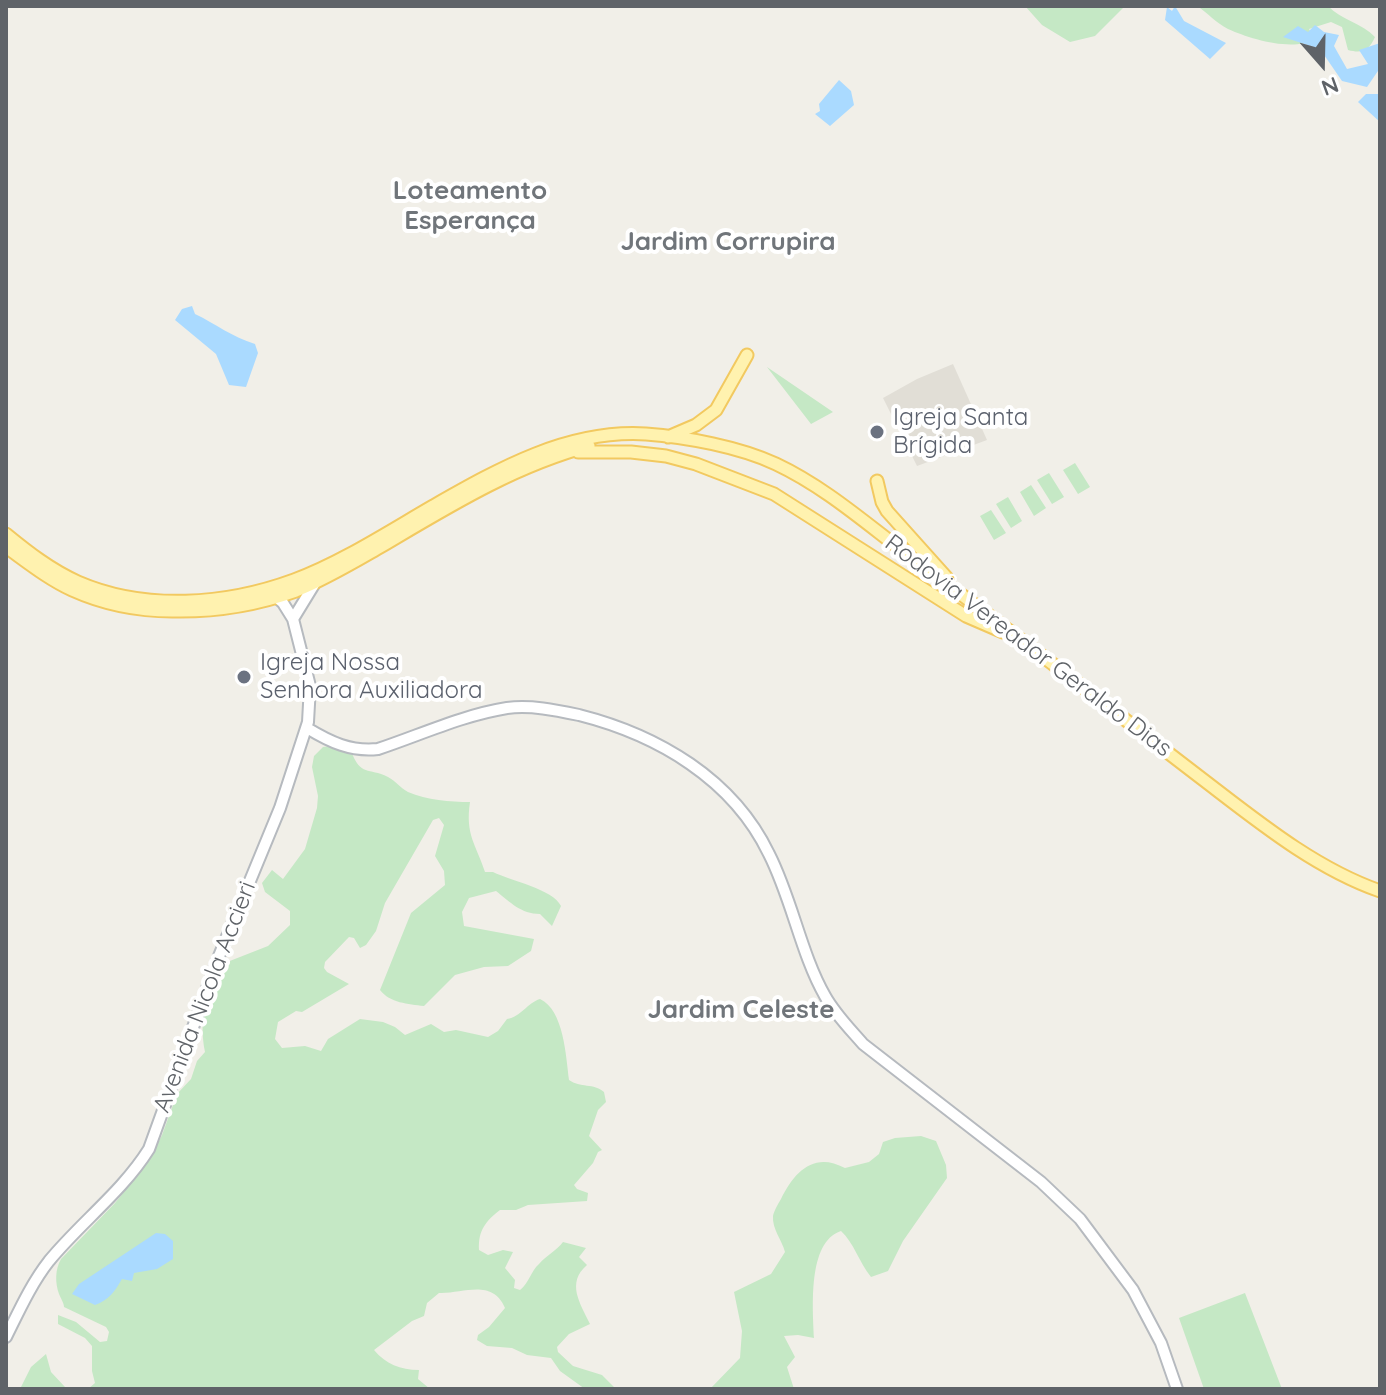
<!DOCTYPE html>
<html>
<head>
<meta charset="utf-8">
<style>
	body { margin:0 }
	#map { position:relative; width:1386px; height:1395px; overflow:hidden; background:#f1efe8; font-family:Quicksand,sans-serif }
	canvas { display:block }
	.frame { position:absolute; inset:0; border:8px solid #5f6368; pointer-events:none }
	.north { position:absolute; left:1282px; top:24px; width:80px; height:80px; -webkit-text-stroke:6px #fff; paint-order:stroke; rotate:160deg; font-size:22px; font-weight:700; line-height:32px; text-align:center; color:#5f6368 }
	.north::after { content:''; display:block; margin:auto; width:28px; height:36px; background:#5f6368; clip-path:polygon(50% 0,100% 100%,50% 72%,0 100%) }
</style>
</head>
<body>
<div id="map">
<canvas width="1386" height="1395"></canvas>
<div class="frame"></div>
<div class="north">N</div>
</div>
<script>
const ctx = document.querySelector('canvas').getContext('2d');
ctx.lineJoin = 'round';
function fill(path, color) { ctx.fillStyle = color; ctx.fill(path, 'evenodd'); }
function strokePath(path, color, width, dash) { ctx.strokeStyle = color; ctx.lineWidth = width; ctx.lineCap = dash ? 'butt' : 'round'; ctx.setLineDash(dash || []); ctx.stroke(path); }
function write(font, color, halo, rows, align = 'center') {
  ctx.font = font + ' Quicksand,sans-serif'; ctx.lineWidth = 8; ctx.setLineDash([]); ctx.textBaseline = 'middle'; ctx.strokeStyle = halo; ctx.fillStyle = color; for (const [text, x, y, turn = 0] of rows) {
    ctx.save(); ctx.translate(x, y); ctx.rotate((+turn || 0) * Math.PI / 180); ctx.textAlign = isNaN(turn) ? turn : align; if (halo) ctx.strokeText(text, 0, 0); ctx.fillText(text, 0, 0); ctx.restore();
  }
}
fill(new Path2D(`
	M 953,364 L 987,440 L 917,466 L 883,398 L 917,379 Z`), '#e1ded6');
fill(new Path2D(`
	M 1025,6 L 1125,6 L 1095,36 L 1070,42 L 1042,25 Z
	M 1197,6 L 1328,6 C 1341,20 1362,23 1375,37 C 1369,50 1363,54 1348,50 L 1342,27 L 1331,22 L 1309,29 L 1315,39 C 1293,52 1250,39 1228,29 C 1216,23 1208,13 1197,6 Z
	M 767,367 L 833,412 L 811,424 Z
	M 1075,463 L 1090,487 L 1078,494 L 1063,470 Z
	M 1049,473 L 1064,497 L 1052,504 L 1037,480 Z
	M 1031,485 L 1046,508 L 1034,516 L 1020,492 Z
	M 1008,497 L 1022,521 L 1011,528 L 996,504 Z
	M 991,510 L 1006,533 L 994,540 L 980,516 Z
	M 330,746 L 351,751 C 361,777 368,767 388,777 C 396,781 400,788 408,792 C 427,800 450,802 470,802 C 465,835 476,844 485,872 L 493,872 C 511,881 553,889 561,906 L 552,926 L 540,914 C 521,914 510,902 496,891 L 469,898 L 462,912 L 464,926 L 534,939 L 531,951 L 508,966 L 484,967 L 455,975 L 424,1006 C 408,1004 390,1003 380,990 L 411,913 L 445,885 L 444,871 L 435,856 L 444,825 L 439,818 L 433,820 L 385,903 L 376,931 L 366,945 L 360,948 L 354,938 L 349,937 L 325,962 L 324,968 L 327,972 L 349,984 L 302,1012 L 296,1011 L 278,1022 L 275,1039 L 282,1048 L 305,1046 L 321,1051 L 328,1039 L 360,1019 L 383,1022 L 395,1027 L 405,1035 L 431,1024 L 444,1032 L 456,1030 L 488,1037 L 498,1031 L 507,1019 C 521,1017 527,1003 540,999 C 564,1010 566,1057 569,1080 C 580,1088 594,1083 604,1092 L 606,1102 L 598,1110 L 589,1136 L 602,1150 L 598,1152 L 593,1163 L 574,1185 L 577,1189 L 588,1193 L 587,1201 L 528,1205 L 516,1210 L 500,1210 C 486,1221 478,1230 479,1250 L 488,1255 L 503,1250 L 513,1252 L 505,1268 L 515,1280 L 514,1288 L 520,1290 C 529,1283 531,1271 539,1264 C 547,1255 556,1251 563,1242 L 586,1248 L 579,1257 L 587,1265 C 566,1283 580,1303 590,1324 L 569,1334 L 557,1347 L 558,1352 L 573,1366 L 602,1375 L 616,1389 L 585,1389 L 560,1371 L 551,1358 L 527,1355 L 512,1348 L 487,1346 L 477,1340 L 478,1335 L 489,1327 L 505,1308 C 492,1278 463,1294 439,1293 L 427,1303 L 424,1316 L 412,1321 L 374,1350 C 386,1364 400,1370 419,1370 L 418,1379 L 430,1389 L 88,1389 L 95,1383 L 92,1371 L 92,1346 L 85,1338 L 58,1324 L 58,1315 L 76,1322 L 100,1342 L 107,1341 L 109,1332 L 106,1327 L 64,1307 C 64,1303 61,1299 59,1294 C 55,1283 55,1269 61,1259 L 115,1203 L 149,1161 L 162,1135 L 177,1094 L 191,1079 L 197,1061 L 205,1052 C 199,1021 205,994 217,966 L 268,946 L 290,925 L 290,911 L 265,892 L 262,883 L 272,870 L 283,879 L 305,849 L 317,808 L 318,796 L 312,767 L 314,756 L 323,747 Z
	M 921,1136 L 936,1141 L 946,1165 L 947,1178 L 903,1241 L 888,1271 L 871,1277 C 859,1262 854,1243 841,1231 C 807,1242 813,1309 814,1338 L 798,1335 L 784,1336 L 795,1357 L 787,1367 L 794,1389 L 710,1389 L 740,1358 L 742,1331 L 734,1292 L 771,1274 L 785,1252 C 782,1240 772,1229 773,1216 C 774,1211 778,1204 781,1199 C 794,1172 814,1151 845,1168 L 869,1162 L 879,1154 L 883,1142 L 895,1138 Z
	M 1245,1293 L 1282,1389 L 1204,1389 L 1179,1318 Z
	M 46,1354 L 51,1372 L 65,1387 L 62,1389 L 20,1389 L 31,1367 Z`), '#c5e8c5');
fill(new Path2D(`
	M 1175,6 L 1184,21 L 1226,43 L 1210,59 L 1165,20 L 1167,7 L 1172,11 Z
	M 1315,25 L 1324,32 L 1339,35 L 1334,46 L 1347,69 L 1368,64 L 1359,50 L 1380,43 L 1380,68 L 1367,87 L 1342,81 L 1320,49 L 1283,37 L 1298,26 L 1308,32 Z
	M 839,80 L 851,91 L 854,105 L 830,126 L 815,114 L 820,111 L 819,104 Z
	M 1366,94 L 1380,94 L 1380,122 L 1358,102 Z
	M 192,306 L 195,314 C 216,324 232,337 255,344 L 258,353 L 246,387 L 229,385 L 216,354 L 175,320 L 182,309 Z
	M 156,1233 L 165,1234 L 173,1241 L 173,1259 L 157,1269 L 134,1273 L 132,1281 L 122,1279 C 115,1291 109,1300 95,1305 L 72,1294 L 79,1284 Z`), '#aadaff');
const secondary = new Path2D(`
	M 293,619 L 315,583
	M 307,728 C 330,742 351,752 378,749 C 420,735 463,715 507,708 C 531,705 555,710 579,715 C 658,735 733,779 769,854 C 792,899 801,954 825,996 C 835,1014 850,1029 863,1044 L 1041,1182 L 1080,1219 L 1133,1290 L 1161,1343 L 1177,1389
	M 6,1337 C 19,1311 31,1284 49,1261 C 81,1222 122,1192 149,1149 L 217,961 L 280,808 L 308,722 L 310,686 L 293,619 L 283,603 L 276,597`);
const primary = new Path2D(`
	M 668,437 L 696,425 L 716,410 L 747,355
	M 578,452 L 631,452 L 666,456 L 696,464 L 774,494 L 966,616 L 1003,632
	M 877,481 L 882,502 L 887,511 L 947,578
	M 6,534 C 28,552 51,570 78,582 C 145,611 226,605 294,580 C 342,562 388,532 433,506 C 498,469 568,429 646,434 C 686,437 740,447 776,464 C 829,489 872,529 919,563 C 1014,633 1107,706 1201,778 C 1256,820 1314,868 1380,891
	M 6,547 C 27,562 48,579 72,590 C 103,604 138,611 172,611 C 214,612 257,605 296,591 C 326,579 354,562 382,546 C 448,507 514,466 589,446`);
strokePath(secondary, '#b6babf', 14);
strokePath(primary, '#f2c960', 15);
strokePath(secondary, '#fff', 10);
strokePath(primary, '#fff2af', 11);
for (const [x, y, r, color] of [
	[877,432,8,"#6b7280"],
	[244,677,8,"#6b7280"]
]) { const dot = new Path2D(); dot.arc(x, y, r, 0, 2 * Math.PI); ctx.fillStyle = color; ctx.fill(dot); strokePath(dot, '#fff', 3); }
write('24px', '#5b616d', '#fff', [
	["Igreja Santa",893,418],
	["Brígida",893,446],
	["Igreja Nossa",260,663],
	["Senhora Auxiliadora",260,691]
], 'left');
write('24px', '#5f6368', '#fff', [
	["Rodovia Vereador Geraldo Dias",1028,646,37],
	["Avenida Nicola Accieri",205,997,-69]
]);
write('bold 26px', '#70757a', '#fff', [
	["Loteamento",470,191],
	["Esperança",470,221],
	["Jardim Corrupira",728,242],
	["Jardim Celeste",741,1010]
]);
</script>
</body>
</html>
